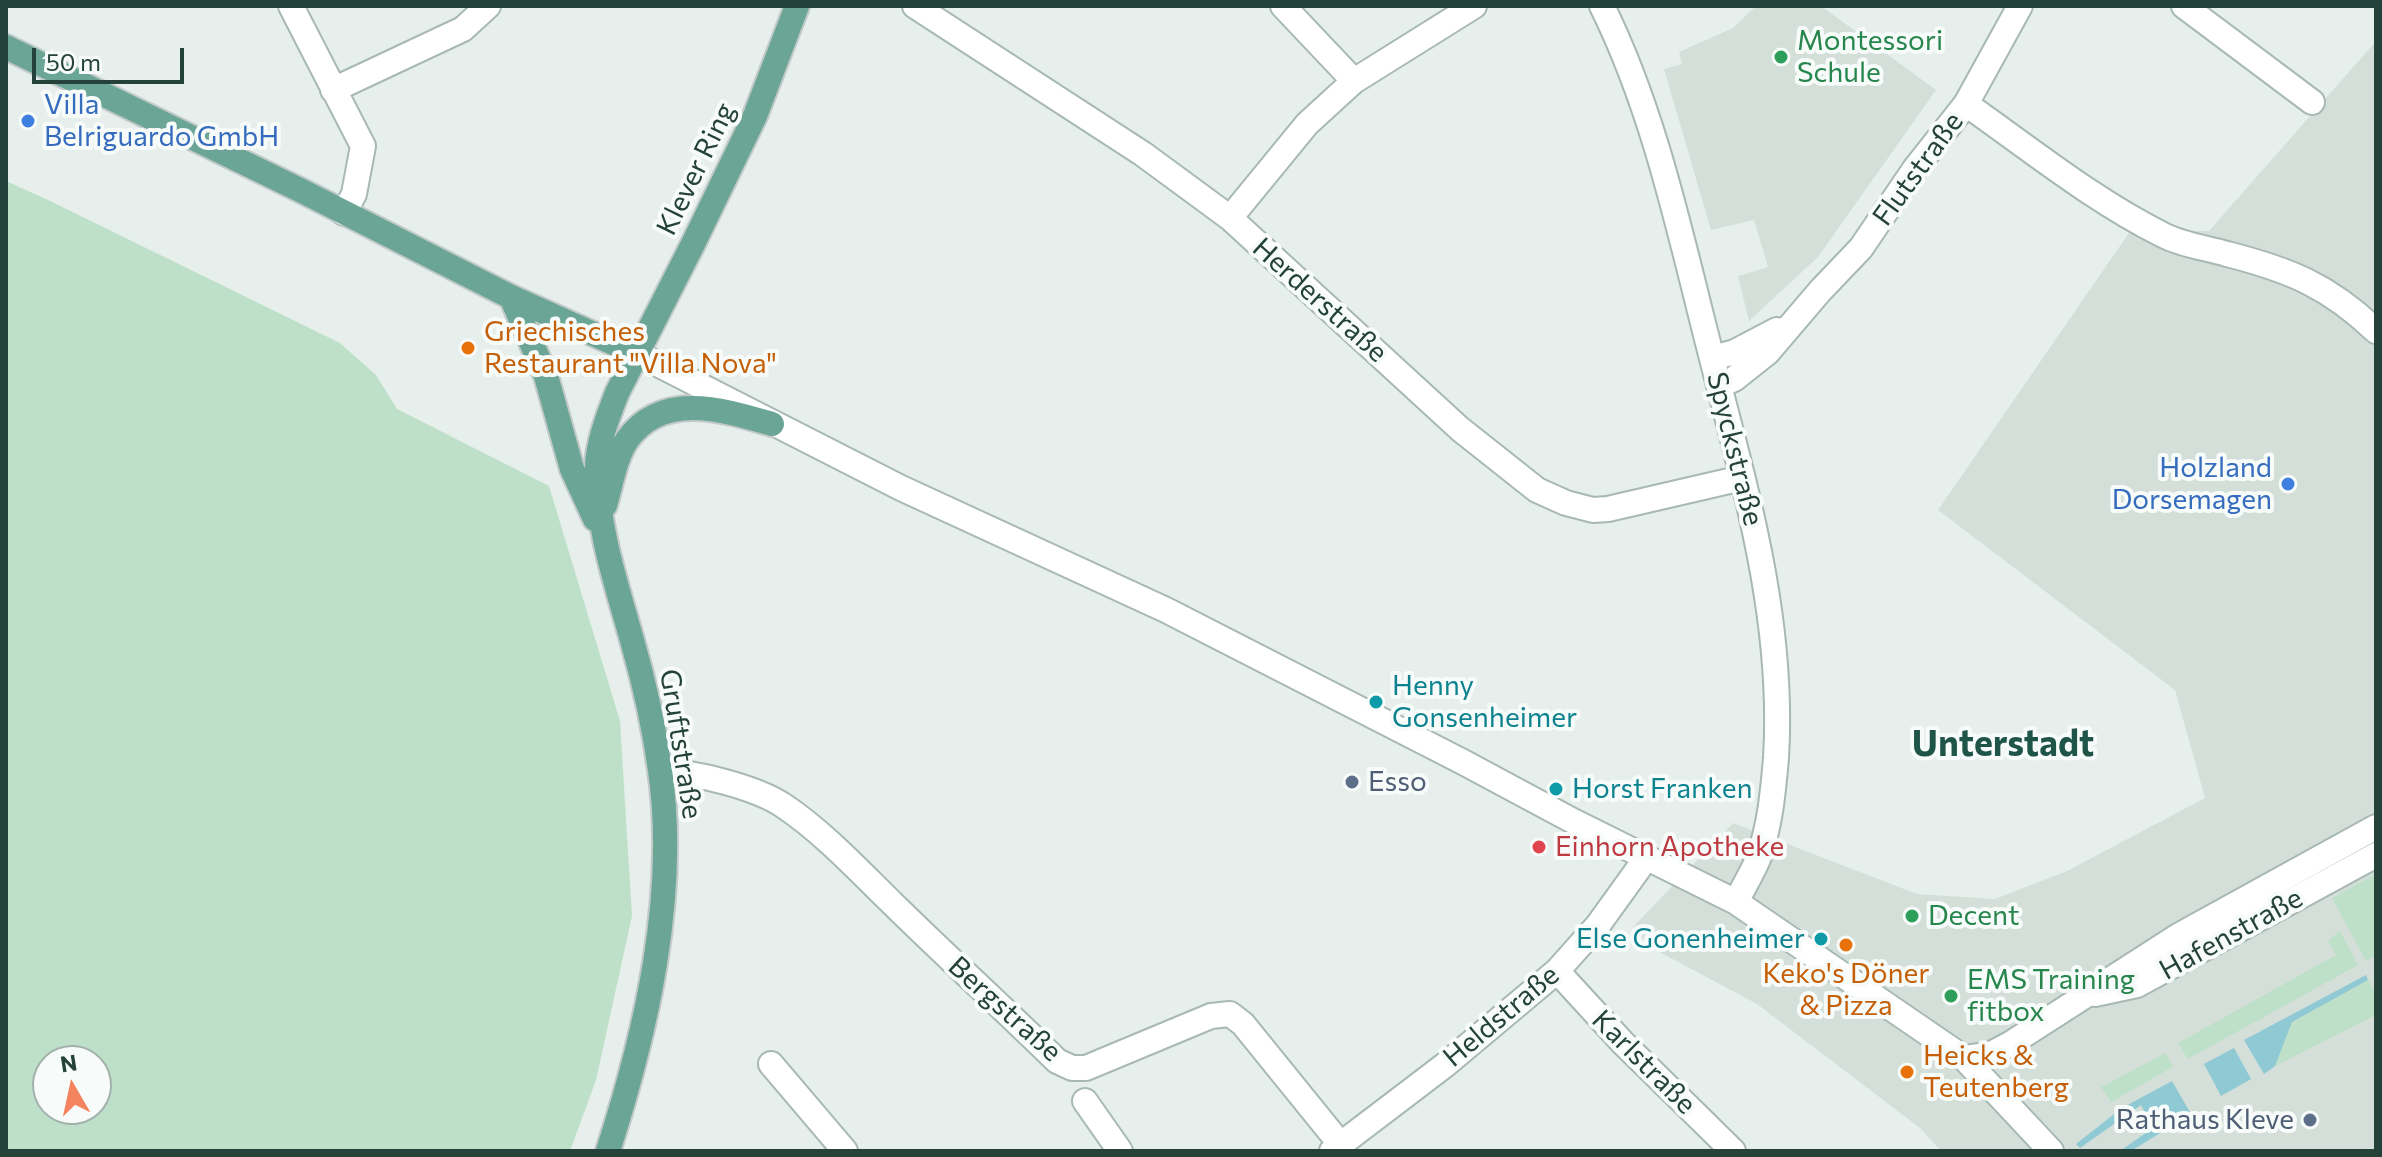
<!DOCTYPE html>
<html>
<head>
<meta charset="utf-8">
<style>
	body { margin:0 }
	#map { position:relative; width:2382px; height:1157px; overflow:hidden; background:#e6efeb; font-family:Commissioner,sans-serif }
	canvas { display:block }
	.frame { position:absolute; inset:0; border:8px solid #24423a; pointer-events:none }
	.north { position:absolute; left:32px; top:1045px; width:80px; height:80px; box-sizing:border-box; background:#f7fbf9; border:2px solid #a3b1ad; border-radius:50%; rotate:351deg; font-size:22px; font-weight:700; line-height:32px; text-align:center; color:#24423a }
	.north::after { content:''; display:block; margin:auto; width:28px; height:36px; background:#f4845f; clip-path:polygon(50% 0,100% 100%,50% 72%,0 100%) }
	.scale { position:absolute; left:32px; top:48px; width:152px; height:36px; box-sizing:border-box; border:4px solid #24423a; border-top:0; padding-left:10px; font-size:24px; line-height:28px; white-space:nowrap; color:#24423a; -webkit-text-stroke:6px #f7fbf9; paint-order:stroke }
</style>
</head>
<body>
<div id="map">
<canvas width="2382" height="1157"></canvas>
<div class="frame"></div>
<div class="north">N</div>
<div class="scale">50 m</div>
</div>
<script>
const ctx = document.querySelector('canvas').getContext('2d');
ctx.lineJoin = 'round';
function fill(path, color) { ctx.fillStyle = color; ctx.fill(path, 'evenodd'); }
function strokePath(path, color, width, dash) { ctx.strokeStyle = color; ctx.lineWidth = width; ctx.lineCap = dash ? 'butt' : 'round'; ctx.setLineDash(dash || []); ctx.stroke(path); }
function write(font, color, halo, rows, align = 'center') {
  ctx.font = font + ' Commissioner,sans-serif'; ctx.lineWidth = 8; ctx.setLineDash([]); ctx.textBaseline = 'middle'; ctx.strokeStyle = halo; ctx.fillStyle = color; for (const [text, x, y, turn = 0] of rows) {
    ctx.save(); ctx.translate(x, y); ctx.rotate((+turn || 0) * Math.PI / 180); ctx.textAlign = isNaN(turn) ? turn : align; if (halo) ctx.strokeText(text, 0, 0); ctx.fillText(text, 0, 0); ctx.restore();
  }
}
fill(new Path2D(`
	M 1756,6 L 1821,6 L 1936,90 L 1818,257 L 1749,321 L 1738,276 L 1768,267 L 1754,220 L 1711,230 L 1664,69 L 1682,64 L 1679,52 L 1733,28 Z
	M 2376,41 L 2376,1151 L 1941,1151 L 1920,1128 L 1757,1004 L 1652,948 L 1633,927 L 1733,823 L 1917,894 L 1995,899 L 2067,871 L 2205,798 L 2175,690 L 1938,510 L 2131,230 L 2209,231 Z`), '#d4dfda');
fill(new Path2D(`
	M 6,181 L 46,199 L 340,343 L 376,375 L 397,409 L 549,486 L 620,721 L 632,916 L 596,1080 L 570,1151 L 6,1151 ZM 96,1061 L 96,1109 L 48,1109 L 48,1061 Z
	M 2376,874 L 2376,956 L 2366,961 L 2332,898 Z
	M 2340,931 L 2358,965 L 2188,1059 L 2178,1043 L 2336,955 L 2328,941 Z
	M 2368,980 L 2376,994 L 2376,1015 L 2275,1066 L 2292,1022 Z
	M 2166,1053 L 2173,1067 L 2111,1102 L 2101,1087 Z`), '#bfe0c8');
fill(new Path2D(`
	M 2366,975 L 2368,980 L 2292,1022 L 2275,1066 L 2264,1074 L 2244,1040 Z
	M 2234,1048 L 2251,1079 L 2221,1096 L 2204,1064 Z
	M 2172,1081 L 2191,1114 L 2131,1151 L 2120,1151 L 2153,1128 L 2141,1105 L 2080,1148 L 2076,1144 L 2122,1108 Z`), '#8ec9d4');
const minor = new Path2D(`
	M 291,6 L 363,146 L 354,194 L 344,213
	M 915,6 L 1143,154 L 1230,218 L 1460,429 L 1537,490 L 1566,503 L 1593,510 L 1608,509 L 1742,478
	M 1283,6 L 1354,81
	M 1602,6 C 1653,109 1678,224 1706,335 C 1741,474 1785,612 1776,758 C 1773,792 1770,827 1758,859 C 1752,873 1743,888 1736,902
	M 2184,6 L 2312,102
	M 333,90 L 463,29 L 488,6
	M 1966,104 C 2030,149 2093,200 2163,235 C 2182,245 2207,248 2227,254 C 2290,270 2329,286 2376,331
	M 1230,218 L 1307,124 L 1354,81 L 1474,6
	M 638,354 L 901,488 L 1166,610 L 1463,762 L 1573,821 L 1736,902 L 1964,1058 L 2051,1151
	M 1712,358 L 1735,352 L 1777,330
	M 1719,386 L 1734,379 L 1768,352 L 1820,291 L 1861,248 L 1914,170 L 1966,104 L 2020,6
	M 661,771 C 694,772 756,787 784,806 C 824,833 858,870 893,904 C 947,957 1003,1008 1057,1061 L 1072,1068 L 1086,1068 L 1211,1016 L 1230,1014 L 1243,1024 L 1341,1145
	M 1557,971 L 1623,1043 L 1733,1151
	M 2095,994 L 2137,985 L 2376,855
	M 1964,1058 L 1991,1054 L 2010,1044 L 2178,936 L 2376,827
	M 771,1064 L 845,1151
	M 1085,1101 L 1120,1151
	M 1332,1151 L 1445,1065 L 1557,971 L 1598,925 L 1647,857`);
const major = new Path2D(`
	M 6,47 L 302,191 L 511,297 L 638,354
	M 511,297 L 546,376 L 572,469 L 595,519
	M 605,505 C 611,485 615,458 627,440 C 663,390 724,410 772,424
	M 608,1151 C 646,1033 678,895 660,770 C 654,726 644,682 632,640 C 616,583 597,528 597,469 C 597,444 608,416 617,393 L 693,244 L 755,116 L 797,6`);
strokePath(minor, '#a8b8b2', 28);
strokePath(major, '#c2cac8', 28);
strokePath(minor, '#fff', 24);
strokePath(major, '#6aa596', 24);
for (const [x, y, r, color] of [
	[1781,57,8,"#2e9e5b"],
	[28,121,8,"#3f7fe0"],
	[468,348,8,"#e8710a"],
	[2288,484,8,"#3f7fe0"],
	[1376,702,8,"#0f9aa8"],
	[1352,782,8,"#5c6f8a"],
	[1556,789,8,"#0f9aa8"],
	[1539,847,8,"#e0444e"],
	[1912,916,8,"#2e9e5b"],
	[1821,939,8,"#0f9aa8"],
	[1846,945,8,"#e8710a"],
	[1951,996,8,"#2e9e5b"],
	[1907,1072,8,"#e8710a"],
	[2310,1120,8,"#5c6f8a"]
]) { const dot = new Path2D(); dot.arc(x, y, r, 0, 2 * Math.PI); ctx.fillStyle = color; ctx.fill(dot); strokePath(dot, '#f7fbf9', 3); }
write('28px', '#27864d', '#f7fbf9', [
	["Montessori",1797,41],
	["Schule",1797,73],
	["Decent",1928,916],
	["EMS Training",1967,980],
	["fitbox",1967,1012]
], 'left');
write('28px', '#366cbe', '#f7fbf9', [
	["Villa",44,105],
	["Belriguardo GmbH",44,137],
	["Holzland",2272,468,"right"],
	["Dorsemagen",2272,500,"right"]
], 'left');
write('28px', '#24423a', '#f7fbf9', [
	["Klever Ring",696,169,-64],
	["Flutstraße",1918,169,-54],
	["Herderstraße",1320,300,42],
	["Spyckstraße",1735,449,76],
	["Gruftstraße",681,744,81],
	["Hafenstraße",2231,934,-29],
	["Bergstraße",1005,1009,42],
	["Heldstraße",1501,1016,-40],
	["Karlstraße",1644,1062,45]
]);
write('28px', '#c56008', '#f7fbf9', [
	["Griechisches",484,332],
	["Restaurant \"Villa Nova\"",484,364],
	["Keko's Döner",1846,974,"center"],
	["& Pizza",1846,1006,"center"],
	["Heicks &",1923,1056],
	["Teutenberg",1923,1088]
], 'left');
write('28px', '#0d838f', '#f7fbf9', [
	["Henny",1392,686],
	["Gonsenheimer",1392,718],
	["Horst Franken",1572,789],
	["Else Gonenheimer",1805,939,"right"]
], 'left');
write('28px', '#4e5e75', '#f7fbf9', [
	["Esso",1368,782],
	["Rathaus Kleve",2294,1120,"right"]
], 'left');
write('28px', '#be3a42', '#f7fbf9', [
	["Einhorn Apotheke",1555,847]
], 'left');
write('bold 36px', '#1f5548', '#f7fbf9', [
	["Unterstadt",2003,744]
]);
</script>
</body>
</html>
